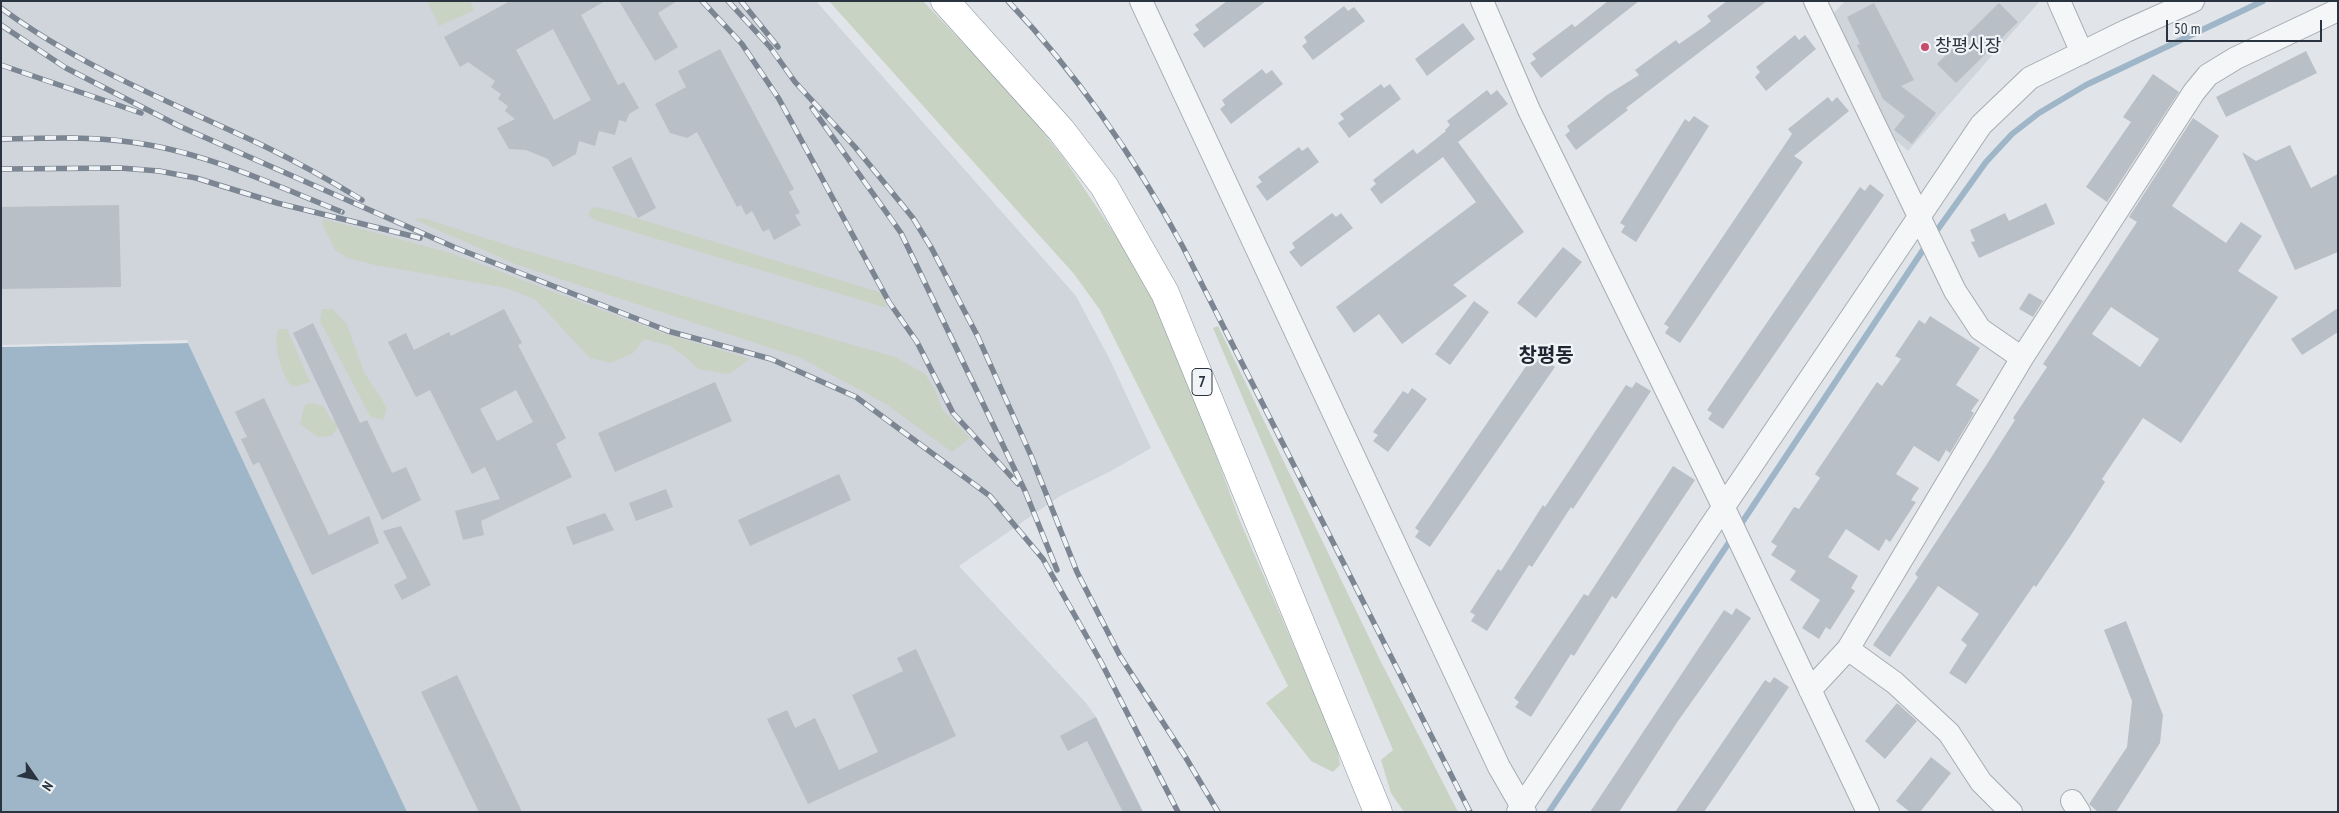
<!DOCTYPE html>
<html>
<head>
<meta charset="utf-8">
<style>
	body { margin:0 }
	#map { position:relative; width:2339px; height:813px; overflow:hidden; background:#e1e5e9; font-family:"PT Sans Narrow",sans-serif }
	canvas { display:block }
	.frame { position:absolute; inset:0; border:2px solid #2a3440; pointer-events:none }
	.north { position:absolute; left:10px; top:753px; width:50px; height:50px; -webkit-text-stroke:4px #f1f4f7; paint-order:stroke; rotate:123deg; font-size:14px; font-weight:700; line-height:20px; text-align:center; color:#2a3440 }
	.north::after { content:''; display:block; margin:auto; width:18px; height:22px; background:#2a3440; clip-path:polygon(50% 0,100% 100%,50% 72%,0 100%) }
	.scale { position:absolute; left:2166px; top:20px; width:156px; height:22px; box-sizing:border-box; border:2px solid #2a3440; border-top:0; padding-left:6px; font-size:15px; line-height:18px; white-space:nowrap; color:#2a3440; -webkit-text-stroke:4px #f1f4f7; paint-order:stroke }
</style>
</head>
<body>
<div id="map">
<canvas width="2339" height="813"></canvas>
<div class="frame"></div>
<div class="north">N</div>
<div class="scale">50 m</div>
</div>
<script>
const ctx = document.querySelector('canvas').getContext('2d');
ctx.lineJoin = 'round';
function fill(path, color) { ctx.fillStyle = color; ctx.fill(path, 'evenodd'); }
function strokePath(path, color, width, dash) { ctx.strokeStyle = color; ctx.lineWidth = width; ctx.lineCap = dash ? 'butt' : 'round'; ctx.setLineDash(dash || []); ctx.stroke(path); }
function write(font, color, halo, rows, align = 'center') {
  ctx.font = font + ' "PT Sans Narrow","Noto Sans KR",sans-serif'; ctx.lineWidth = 4.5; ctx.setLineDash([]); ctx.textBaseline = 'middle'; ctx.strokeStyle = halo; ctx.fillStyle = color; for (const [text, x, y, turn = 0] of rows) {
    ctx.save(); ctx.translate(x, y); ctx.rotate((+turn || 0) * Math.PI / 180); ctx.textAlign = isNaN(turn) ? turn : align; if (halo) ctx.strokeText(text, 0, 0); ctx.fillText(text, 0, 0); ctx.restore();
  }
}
fill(new Path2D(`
	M 1,1 L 816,1 L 1076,296 L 1110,360 L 1151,448 L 1111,471 L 1060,496 L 959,566 L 1086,703 L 1096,717 L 1143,812 L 407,812 L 188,343 L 1,347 Z
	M 1845,1 L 2040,1 L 1908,151 L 1890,135 L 1834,13 Z`), '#d0d4db');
fill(new Path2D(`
	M 427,1 L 470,1 L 474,10 L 439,26 Z
	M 829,1 L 923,1 L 1018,101 L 1063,157 L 1122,245 L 1152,296 L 1177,349 L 1240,521 L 1337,746 L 1340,765 L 1333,772 L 1311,761 L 1266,703 L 1288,686 L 1100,310 L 1074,274 Z
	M 594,207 L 610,210 L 882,293 L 887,308 L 597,221 L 589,216 L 589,212 Z
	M 423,218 L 513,247 L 895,357 L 925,374 L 935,390 L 942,409 L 970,438 L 952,452 L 886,404 L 801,358 L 518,265 L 413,219 Z
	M 324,219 L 451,253 L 657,331 L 750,359 L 729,374 L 698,369 L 687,358 L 670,346 L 644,339 L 633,353 L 611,363 L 590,358 L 536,300 L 507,288 L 375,265 L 348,258 L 335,250 L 322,223 Z
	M 322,309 L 332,309 L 346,323 L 364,372 L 387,408 L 383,420 L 370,416 L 320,321 Z
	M 1218,326 L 1381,662 L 1458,812 L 1404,812 L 1391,793 L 1381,760 L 1393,750 L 1213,328 Z
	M 278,329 L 287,329 L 310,382 L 293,387 C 281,376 273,344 278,329 Z
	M 310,403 L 323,406 L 332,421 L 342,422 L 331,436 L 318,437 L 300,424 L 305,405 Z`), '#c8d3c3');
fill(new Path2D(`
	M 188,343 L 407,812 L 1,812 L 1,347 Z`), '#9eb6c7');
fill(new Path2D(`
	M 187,340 L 188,343 L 1,347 L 1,345 Z`), '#e1e5e9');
strokePath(new Path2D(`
	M 1933,236 L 1986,162 L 2012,134 L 2039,113 L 2086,85 L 2263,1
	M 1739,527 L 1927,244
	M 1549,812 L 1732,538`), '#9eb6c7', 6);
fill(new Path2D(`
	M 510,1 L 605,1 L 581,15 L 618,85 L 624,82 L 639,108 L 629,114 L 626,122 L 619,120 L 615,135 L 599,131 L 595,146 L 579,141 L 576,154 L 553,167 L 548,159 L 526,150 L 509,149 L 497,128 L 515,119 L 505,111 L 508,106 L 498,99 L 501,94 L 491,87 L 495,81 L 468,62 L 460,67 L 444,37 ZM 553,29 L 591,100 L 554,120 L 516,50 Z
	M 619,1 L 677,1 L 658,13 L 678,47 L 655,61 Z
	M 1227,1 L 1266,1 L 1204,48 L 1193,34 L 1199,30 L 1195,25 Z
	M 1608,1 L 1639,1 L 1541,78 L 1530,63 L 1536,59 L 1532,54 L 1572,24 L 1575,27 Z
	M 1727,1 L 1767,1 L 1626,108 L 1628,110 L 1576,150 L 1565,135 L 1570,131 L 1567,126 L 1607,95 L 1639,75 L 1635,70 L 1676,40 L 1679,44 L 1705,26 L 1711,21 L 1707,16 Z
	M 1874,3 L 1914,80 L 1901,86 L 1936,113 L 1912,144 L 1894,130 L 1905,116 L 1883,99 L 1857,45 L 1860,44 L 1847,17 Z
	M 1999,3 L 2018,22 L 1956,83 L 1937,64 Z
	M 1344,6 L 1348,11 L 1354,7 L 1365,21 L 1313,60 L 1302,46 L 1307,42 L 1304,37 Z
	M 1463,23 L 1475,39 L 1427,76 L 1415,59 Z
	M 1795,35 L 1799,40 L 1805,35 L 1816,49 L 1766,91 L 1755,77 L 1760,72 L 1756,67 Z
	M 720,49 L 794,189 L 789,192 L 800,213 L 795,215 L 801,225 L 774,240 L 769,229 L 763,232 L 752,211 L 746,215 L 741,205 L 737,207 L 697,132 L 687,138 L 670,133 L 655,104 L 686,87 L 678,71 Z
	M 2306,51 L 2317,73 L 2226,117 L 2216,97 Z
	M 1262,69 L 1266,74 L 1272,70 L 1283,84 L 1231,124 L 1220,109 L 1225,105 L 1222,100 Z
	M 2153,74 L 2179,92 L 2107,202 L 2086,187 L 2131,122 L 2123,117 Z
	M 1381,84 L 1384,88 L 1390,84 L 1401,99 L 1349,138 L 1338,123 L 1344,119 L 1340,114 Z
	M 1487,90 L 1491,95 L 1497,90 L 1508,104 L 1458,142 L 1524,232 L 1453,285 L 1467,296 L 1402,344 L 1379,314 L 1354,333 L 1336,307 L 1476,202 L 1443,157 L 1381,204 L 1370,189 L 1376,184 L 1373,180 L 1413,149 L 1417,154 L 1446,131 L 1445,130 L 1450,125 L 1447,121 Z
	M 1828,97 L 1832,102 L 1837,97 L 1849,111 L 1794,156 L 1803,162 L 1680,343 L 1665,333 L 1669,327 L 1664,324 L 1792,134 L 1788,129 Z
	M 1694,116 L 1709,126 L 1636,242 L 1621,232 L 1625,226 L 1620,223 L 1685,119 L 1689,122 Z
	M 2193,118 L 2219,136 L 2172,206 L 2226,243 L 2241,222 L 2262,236 L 2238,271 L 2278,297 L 2181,443 L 2143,418 L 2102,479 L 2105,482 L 2071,535 L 2036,587 L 2034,585 L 1966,684 L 1949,673 L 1967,645 L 1961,640 L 1979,614 L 1938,586 L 1890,657 L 1873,645 L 1918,577 L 1915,574 L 1987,464 L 2015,420 L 2013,418 L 2047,367 L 2043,364 L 2137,222 L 2129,217 ZM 2111,307 L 2159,339 L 2140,367 L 2092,334 Z
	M 2290,145 L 2311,188 L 2338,174 L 2338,252 L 2295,270 L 2242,152 L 2256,161 Z
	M 1299,147 L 1302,151 L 1308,147 L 1319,162 L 1267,201 L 1256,186 L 1262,182 L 1258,177 Z
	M 631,157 L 656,208 L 638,218 L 612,167 Z
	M 1870,184 L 1884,195 L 1723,429 L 1708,419 L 1712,413 L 1707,410 L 1860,187 L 1865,191 Z
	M 2046,203 L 2055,224 L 1979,258 L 1971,242 L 1975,241 L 1970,230 L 2005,213 L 2009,221 Z
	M 119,205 L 121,287 L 1,289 L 1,207 Z
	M 1332,213 L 1336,217 L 1341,213 L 1353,228 L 1301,267 L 1289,252 L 1295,248 L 1292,243 Z
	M 1563,247 L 1582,262 L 1536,318 L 1517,303 Z
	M 2029,293 L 2043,301 L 2033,317 L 2019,309 Z
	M 1474,301 L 1489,312 L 1450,365 L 1435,354 Z
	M 2338,308 L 2338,332 L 2302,355 L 2291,339 Z
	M 504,309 L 522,343 L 518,345 L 566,438 L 556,444 L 572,477 L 481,521 L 484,535 L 463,540 L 455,511 L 500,499 L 485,467 L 472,474 L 430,390 L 416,397 L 388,342 L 406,333 L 414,350 L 449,332 L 451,336 ZM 516,390 L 533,422 L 497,441 L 480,409 Z
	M 1930,316 L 1980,348 L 1956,385 L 1979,400 L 1971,411 L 1974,413 L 1950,453 L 1946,450 L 1939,462 L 1914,446 L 1896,474 L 1919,488 L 1911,500 L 1916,502 L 1890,542 L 1886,539 L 1879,551 L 1846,529 L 1828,557 L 1858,576 L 1851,588 L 1855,591 L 1830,630 L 1826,627 L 1819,639 L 1802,628 L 1820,600 L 1790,580 L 1796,571 L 1771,555 L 1777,546 L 1771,542 L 1794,507 L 1799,509 L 1820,478 L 1815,474 L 1877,382 L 1882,386 L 1901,359 L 1895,356 L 1919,320 L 1925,324 Z
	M 313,323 L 360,423 L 367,420 L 392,473 L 406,467 L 421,500 L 382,520 L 293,333 Z
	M 1540,356 L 1555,367 L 1430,547 L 1415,537 L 1419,531 L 1415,528 L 1531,359 L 1536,363 Z
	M 715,382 L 732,421 L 615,472 L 598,433 Z
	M 1636,382 L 1651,391 L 1573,509 L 1571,507 L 1532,567 L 1529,565 L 1487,631 L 1471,621 L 1475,615 L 1470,612 L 1498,569 L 1501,571 L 1543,505 L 1545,507 L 1626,385 L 1632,388 Z
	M 1412,388 L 1427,399 L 1388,452 L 1373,441 L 1378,435 L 1373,432 L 1403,391 L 1408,394 Z
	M 264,398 L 329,535 L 369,516 L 379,543 L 312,575 L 259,462 L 253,465 L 241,439 L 247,437 L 235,412 Z
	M 1673,466 L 1695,480 L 1616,599 L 1612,596 L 1574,656 L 1571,654 L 1531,717 L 1515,707 L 1519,702 L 1514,698 L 1584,594 L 1588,596 Z
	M 839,474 L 851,500 L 750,546 L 738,520 Z
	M 666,489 L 673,507 L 636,521 L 629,503 Z
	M 605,513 L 614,530 L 573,545 L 566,527 Z
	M 401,526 L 431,585 L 402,600 L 394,585 L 407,578 L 383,531 Z
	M 1736,608 L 1751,618 L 1678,721 L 1619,812 L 1590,812 L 1724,610 L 1732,615 Z
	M 2126,621 L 2163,715 L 2160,743 L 2116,812 L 2098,812 L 2089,804 L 2127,747 L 2132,701 L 2104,630 Z
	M 916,649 L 956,736 L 808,804 L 767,719 L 787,710 L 795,728 L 815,718 L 839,770 L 878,752 L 852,695 L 903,671 L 897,658 Z
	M 457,675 L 522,812 L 479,812 L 421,692 Z
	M 1774,677 L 1789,687 L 1704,812 L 1675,812 L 1765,680 L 1770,683 Z
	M 1897,703 L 1917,721 L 1885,759 L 1865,741 Z
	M 1096,717 L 1143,812 L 1123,812 L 1087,741 L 1068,751 L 1060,736 Z
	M 1931,757 L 1951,773 L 1920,812 L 1910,812 L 1896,801 Z`), '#b9bfc6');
const minor = new Path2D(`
	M 1141,1 L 1499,767 L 1525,812
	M 1482,1 L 1529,110 L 1723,506 L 1868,812
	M 1815,1 L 1955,291 L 1980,329 L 2022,358
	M 2059,1 L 2082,53
	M 1848,649 L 1895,683 L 1949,733 L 1981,782 L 2011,812
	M 1810,690 L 1848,649 L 2022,358 L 2194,92 L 2208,75 L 2236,58 L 2338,10
	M 2072,801 L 2079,812
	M 1518,812 L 1981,125 L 2030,78 L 2126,31 L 2193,1`);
const highway = new Path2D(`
	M 945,1 L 1061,130 L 1104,186 L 1165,293 L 1378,812`);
strokePath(minor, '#a6acb3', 24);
strokePath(highway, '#89949f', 29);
strokePath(minor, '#f4f6f8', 22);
strokePath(highway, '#fff', 28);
const rail = new Path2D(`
	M 702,1 L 742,44 L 779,99 L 889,302 L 917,342 L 953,413 L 1018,484
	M 728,1 L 770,47 L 795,82 L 855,147 L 913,218 L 932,249 L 978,337 L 1032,458 L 1077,572 L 1120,656 L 1186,758 L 1218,812
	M 741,1 L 778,47
	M 1008,1 C 1078,75 1135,158 1183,247 L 1470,812
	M 1,8 C 82,68 175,104 266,147 C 299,163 331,181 362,200
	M 1,25 L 66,68 L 179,126 L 456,248 L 668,331 L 771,359 L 856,397 L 990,496 L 1043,559 L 1101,662 L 1178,812
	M 1,65 L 141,113
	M 812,108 L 901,233 L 1025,491 L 1057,570
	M 1,139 C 44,138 87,136 130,142 C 203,151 274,185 342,212
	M 1,169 L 120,168 L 159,171 L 196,178 L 277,203 L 420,238`);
strokePath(rail, '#7c8692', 5.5);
strokePath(rail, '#f1f4f7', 4, [11]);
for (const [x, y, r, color] of [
	[1925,47,5,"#c74d6b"]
]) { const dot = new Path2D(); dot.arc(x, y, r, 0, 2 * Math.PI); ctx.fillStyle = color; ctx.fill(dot); strokePath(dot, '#f1f4f7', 2); }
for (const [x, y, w] of [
	[1202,382,20]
]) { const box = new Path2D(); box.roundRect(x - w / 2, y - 13.5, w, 27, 4); ctx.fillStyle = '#f1f4f7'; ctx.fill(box); strokePath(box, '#2a3440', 1); }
write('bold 16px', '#2a3440', null, [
	["7",1202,382]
]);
write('18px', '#2a3440', '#f1f4f7', [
	["창평시장",1935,47]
], 'left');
write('bold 20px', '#1d2531', '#f1f4f7', [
	["창평동",1546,356]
]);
</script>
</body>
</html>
